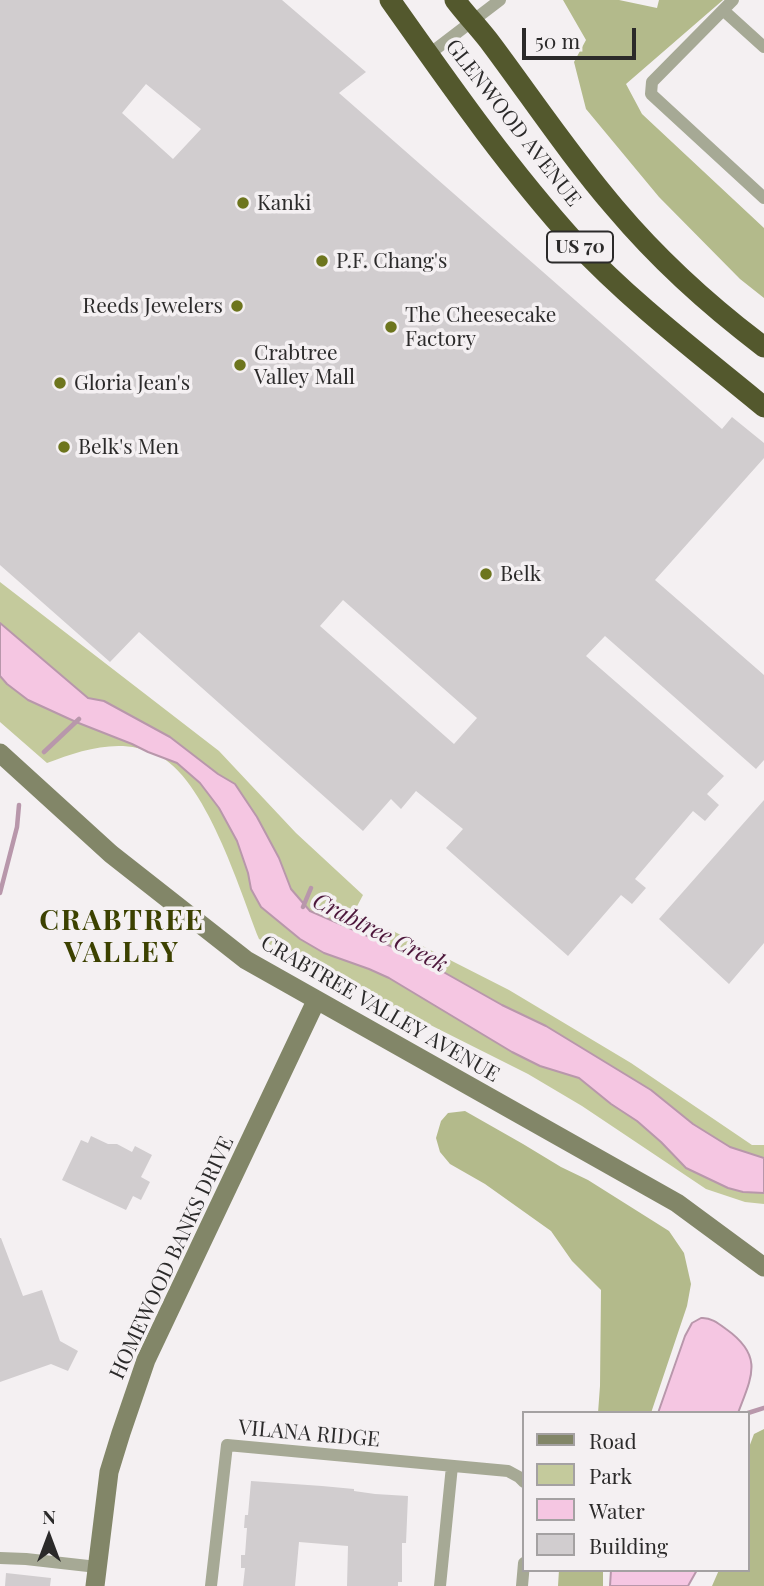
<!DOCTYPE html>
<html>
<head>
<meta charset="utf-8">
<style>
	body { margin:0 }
	#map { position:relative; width:764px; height:1586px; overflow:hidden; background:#f4f0f2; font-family:"Playfair Display",serif }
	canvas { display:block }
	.legend { position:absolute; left:522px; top:1411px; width:228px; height:161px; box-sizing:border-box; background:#f4f0f2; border:2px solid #a4a1a2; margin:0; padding:9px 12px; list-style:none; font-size:21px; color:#2b2a2a }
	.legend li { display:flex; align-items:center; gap:14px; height:35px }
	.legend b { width:35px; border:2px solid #a4a1a2 }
	.north { position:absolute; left:14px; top:1502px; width:70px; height:70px; -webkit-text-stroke:5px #f4f0f2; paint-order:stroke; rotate:0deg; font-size:19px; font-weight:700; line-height:28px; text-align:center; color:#2b2a2a }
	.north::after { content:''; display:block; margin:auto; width:24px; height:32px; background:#2b2a2a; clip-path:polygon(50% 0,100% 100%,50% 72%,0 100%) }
	.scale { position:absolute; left:522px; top:28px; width:114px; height:32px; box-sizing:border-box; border:4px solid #2b2a2a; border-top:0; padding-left:9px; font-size:21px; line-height:24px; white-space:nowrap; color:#2b2a2a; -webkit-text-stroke:5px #f4f0f2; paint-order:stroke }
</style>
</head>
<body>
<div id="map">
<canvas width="764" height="1586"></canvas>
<ul class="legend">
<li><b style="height:9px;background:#828668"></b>Road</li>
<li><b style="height:19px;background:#c4ca9c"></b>Park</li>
<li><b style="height:19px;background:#f5c6e2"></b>Water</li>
<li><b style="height:19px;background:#d1cdcf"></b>Building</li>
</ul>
<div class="north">N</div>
<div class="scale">50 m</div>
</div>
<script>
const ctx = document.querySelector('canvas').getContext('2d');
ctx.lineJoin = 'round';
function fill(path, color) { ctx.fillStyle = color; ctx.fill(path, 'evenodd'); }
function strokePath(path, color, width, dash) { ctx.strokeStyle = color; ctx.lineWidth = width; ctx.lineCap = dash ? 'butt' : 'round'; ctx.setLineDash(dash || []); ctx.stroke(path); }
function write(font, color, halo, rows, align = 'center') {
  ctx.font = font + ' "Playfair Display",serif'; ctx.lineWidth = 7; ctx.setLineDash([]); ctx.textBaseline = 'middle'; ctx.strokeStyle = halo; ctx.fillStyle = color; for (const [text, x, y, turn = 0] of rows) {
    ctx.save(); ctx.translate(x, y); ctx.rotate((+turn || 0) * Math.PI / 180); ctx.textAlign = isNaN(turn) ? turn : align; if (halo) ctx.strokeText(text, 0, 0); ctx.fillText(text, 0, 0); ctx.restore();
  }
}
fill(new Path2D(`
	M 0,582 L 219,751 L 296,833 L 363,895 L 345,929 L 375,949 L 389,929 L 509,990 L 631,1063 L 752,1145 L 764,1145 L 764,1204 L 745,1202 L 706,1189 L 582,1106 L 528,1074 L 259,939 C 239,888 206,778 156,754 C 120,737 81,750 47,763 L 0,722 Z`), '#c4ca9c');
fill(new Path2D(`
	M 563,0 L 619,0 L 657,8 L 659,0 L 723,0 L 626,84 L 642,114 L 764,228 L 764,298 L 740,279 L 659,197 L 586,109 L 574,62 L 586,40 Z
	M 465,1111 L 523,1144 L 561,1167 L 588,1180 L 669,1231 L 684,1253 L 691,1284 L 687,1306 L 651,1413 L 598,1413 L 600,1386 L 601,1290 L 572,1261 L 551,1231 L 485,1184 L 450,1164 L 440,1152 L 436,1138 L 441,1121 L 448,1113 Z
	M 764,1429 L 764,1586 L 712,1586 L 719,1570 L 748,1570 L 748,1450 L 754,1434 Z
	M 559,1570 L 603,1570 L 603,1586 L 558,1586 Z`), '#b3ba8b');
const water = new Path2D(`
	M 0,623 L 88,698 L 104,701 L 170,737 L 218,774 L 235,784 L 257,817 L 279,858 L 291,889 L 310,911 L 386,944 L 431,965 L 502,1005 L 546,1026 L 651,1090 L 693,1124 L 730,1147 L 764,1158 L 764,1193 L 743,1192 L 728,1188 L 686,1168 L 661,1142 L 637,1121 L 611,1104 L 579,1078 L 540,1066 L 512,1052 L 389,978 L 369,969 L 324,953 L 300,939 L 261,907 L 251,889 L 248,873 L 237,841 L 219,808 L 200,783 L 177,763 L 148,752 L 132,744 L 76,722 L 28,700 L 7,684 L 0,676 Z
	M 701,1318 C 710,1317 718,1323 726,1329 C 764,1356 752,1376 738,1413 L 658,1413 L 685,1336 L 692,1323 Z
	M 611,1570 L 697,1570 L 688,1586 L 610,1586 Z`);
fill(water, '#f5c6e2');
strokePath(water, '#b897ab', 2);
strokePath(new Path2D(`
	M 44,752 L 79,719
	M 0,893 L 17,827 L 19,805
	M 303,907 L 311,888
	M 748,1413 L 764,1408`), '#b897ab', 4.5);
fill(new Path2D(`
	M 0,0 L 282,0 L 366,72 L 339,93 L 722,429 L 732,417 L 764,443 L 764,458 L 655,580 L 764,675 L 764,760 L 756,769 L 605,636 L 586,656 L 724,776 L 707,794 L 719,805 L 705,821 L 693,811 L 635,879 L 646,888 L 632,904 L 621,895 L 568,956 L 446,848 L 463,829 L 416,791 L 401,809 L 391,799 L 363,831 L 139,632 L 110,662 L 0,565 ZM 146,84 L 201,129 L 173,159 L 122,113 ZM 343,600 L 477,718 L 454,744 L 320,626 Z
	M 764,800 L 764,943 L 729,984 L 659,919 Z
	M 91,1136 L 108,1144 L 117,1144 L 132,1152 L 135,1146 L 152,1155 L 141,1177 L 150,1182 L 141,1200 L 133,1196 L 126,1210 L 62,1180 L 81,1140 L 88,1143 Z
	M 0,1238 L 1,1238 L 23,1296 L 42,1290 L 60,1341 L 78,1351 L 68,1371 L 51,1364 L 0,1382 Z
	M 251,1481 L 322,1486 L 354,1489 L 354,1491 L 375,1494 L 408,1496 L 406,1543 L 402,1543 L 402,1582 L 398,1582 L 398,1586 L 347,1586 L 348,1546 L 299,1542 L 295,1586 L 243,1586 L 245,1568 L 241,1568 L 241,1555 L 245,1555 L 247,1528 L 244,1528 L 245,1515 L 248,1515 Z
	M 6,1573 L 51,1578 L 50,1586 L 5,1586 Z`), '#d1cdcf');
strokePath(new Path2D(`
	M 733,0 L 652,82 L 651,94 L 764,198
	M 723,10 L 764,47
	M 428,55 L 500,0
	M 0,1558 L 26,1559 L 97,1567
	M 211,1586 L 227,1445 L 508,1471 L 519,1477 L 524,1482
	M 440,1586 L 452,1466
	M 522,1586 L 524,1563`), '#a6a995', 12);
strokePath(new Path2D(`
	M 0,753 L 111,854 L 246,960 L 677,1203 L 764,1267
	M 95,1586 L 109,1472 L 121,1433 L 146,1360 L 316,1001`), '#828668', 19);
strokePath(new Path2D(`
	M 390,0 C 448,82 507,167 575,242 C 632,303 700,354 764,407
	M 455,0 C 467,16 481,30 492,45 C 533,100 571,157 615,208 C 658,259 711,307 764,347`), '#53582d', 21);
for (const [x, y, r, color] of [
	[243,203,7,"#6d751d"],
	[322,261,7,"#6d751d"],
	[237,306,7,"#6d751d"],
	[391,327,7,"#6d751d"],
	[240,365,7,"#6d751d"],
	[60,383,7,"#6d751d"],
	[64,447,7,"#6d751d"],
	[486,574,7,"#6d751d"]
]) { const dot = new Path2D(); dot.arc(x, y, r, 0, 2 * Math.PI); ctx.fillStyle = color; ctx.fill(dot); strokePath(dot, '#f4f0f2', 2.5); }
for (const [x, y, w] of [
	[580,247,66]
]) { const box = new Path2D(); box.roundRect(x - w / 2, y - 15.5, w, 31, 5); ctx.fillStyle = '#f4f0f2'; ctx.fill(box); strokePath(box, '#2b2a2a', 2); }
write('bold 19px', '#2b2a2a', null, [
	["US 70",580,247]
]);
write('21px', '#2b2a2a', '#f4f0f2', [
	["GLENWOOD AVENUE",513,123,52],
	["CRABTREE VALLEY AVENUE",380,1009,30],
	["HOMEWOOD BANKS DRIVE",172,1258,-65],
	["VILANA RIDGE",309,1434,5]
]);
write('21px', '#2b2a2a', '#f4f0f2', [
	["Kanki",257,203],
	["P.F. Chang's",336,261],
	["Reeds Jewelers",223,306,"right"],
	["The Cheesecake",405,315],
	["Factory",405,339],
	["Crabtree",254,353],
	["Valley Mall",254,377],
	["Gloria Jean's",74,383],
	["Belk's Men",78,447],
	["Belk",500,574]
], 'left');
write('italic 23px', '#4c163a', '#f4f0f2', [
	["Crabtree Creek",380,933,27]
]);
ctx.letterSpacing = '2px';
write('bold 28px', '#3c4100', '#f4f0f2', [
	["CRABTREE",122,921],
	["VALLEY",122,953]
]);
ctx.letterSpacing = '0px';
</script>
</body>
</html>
